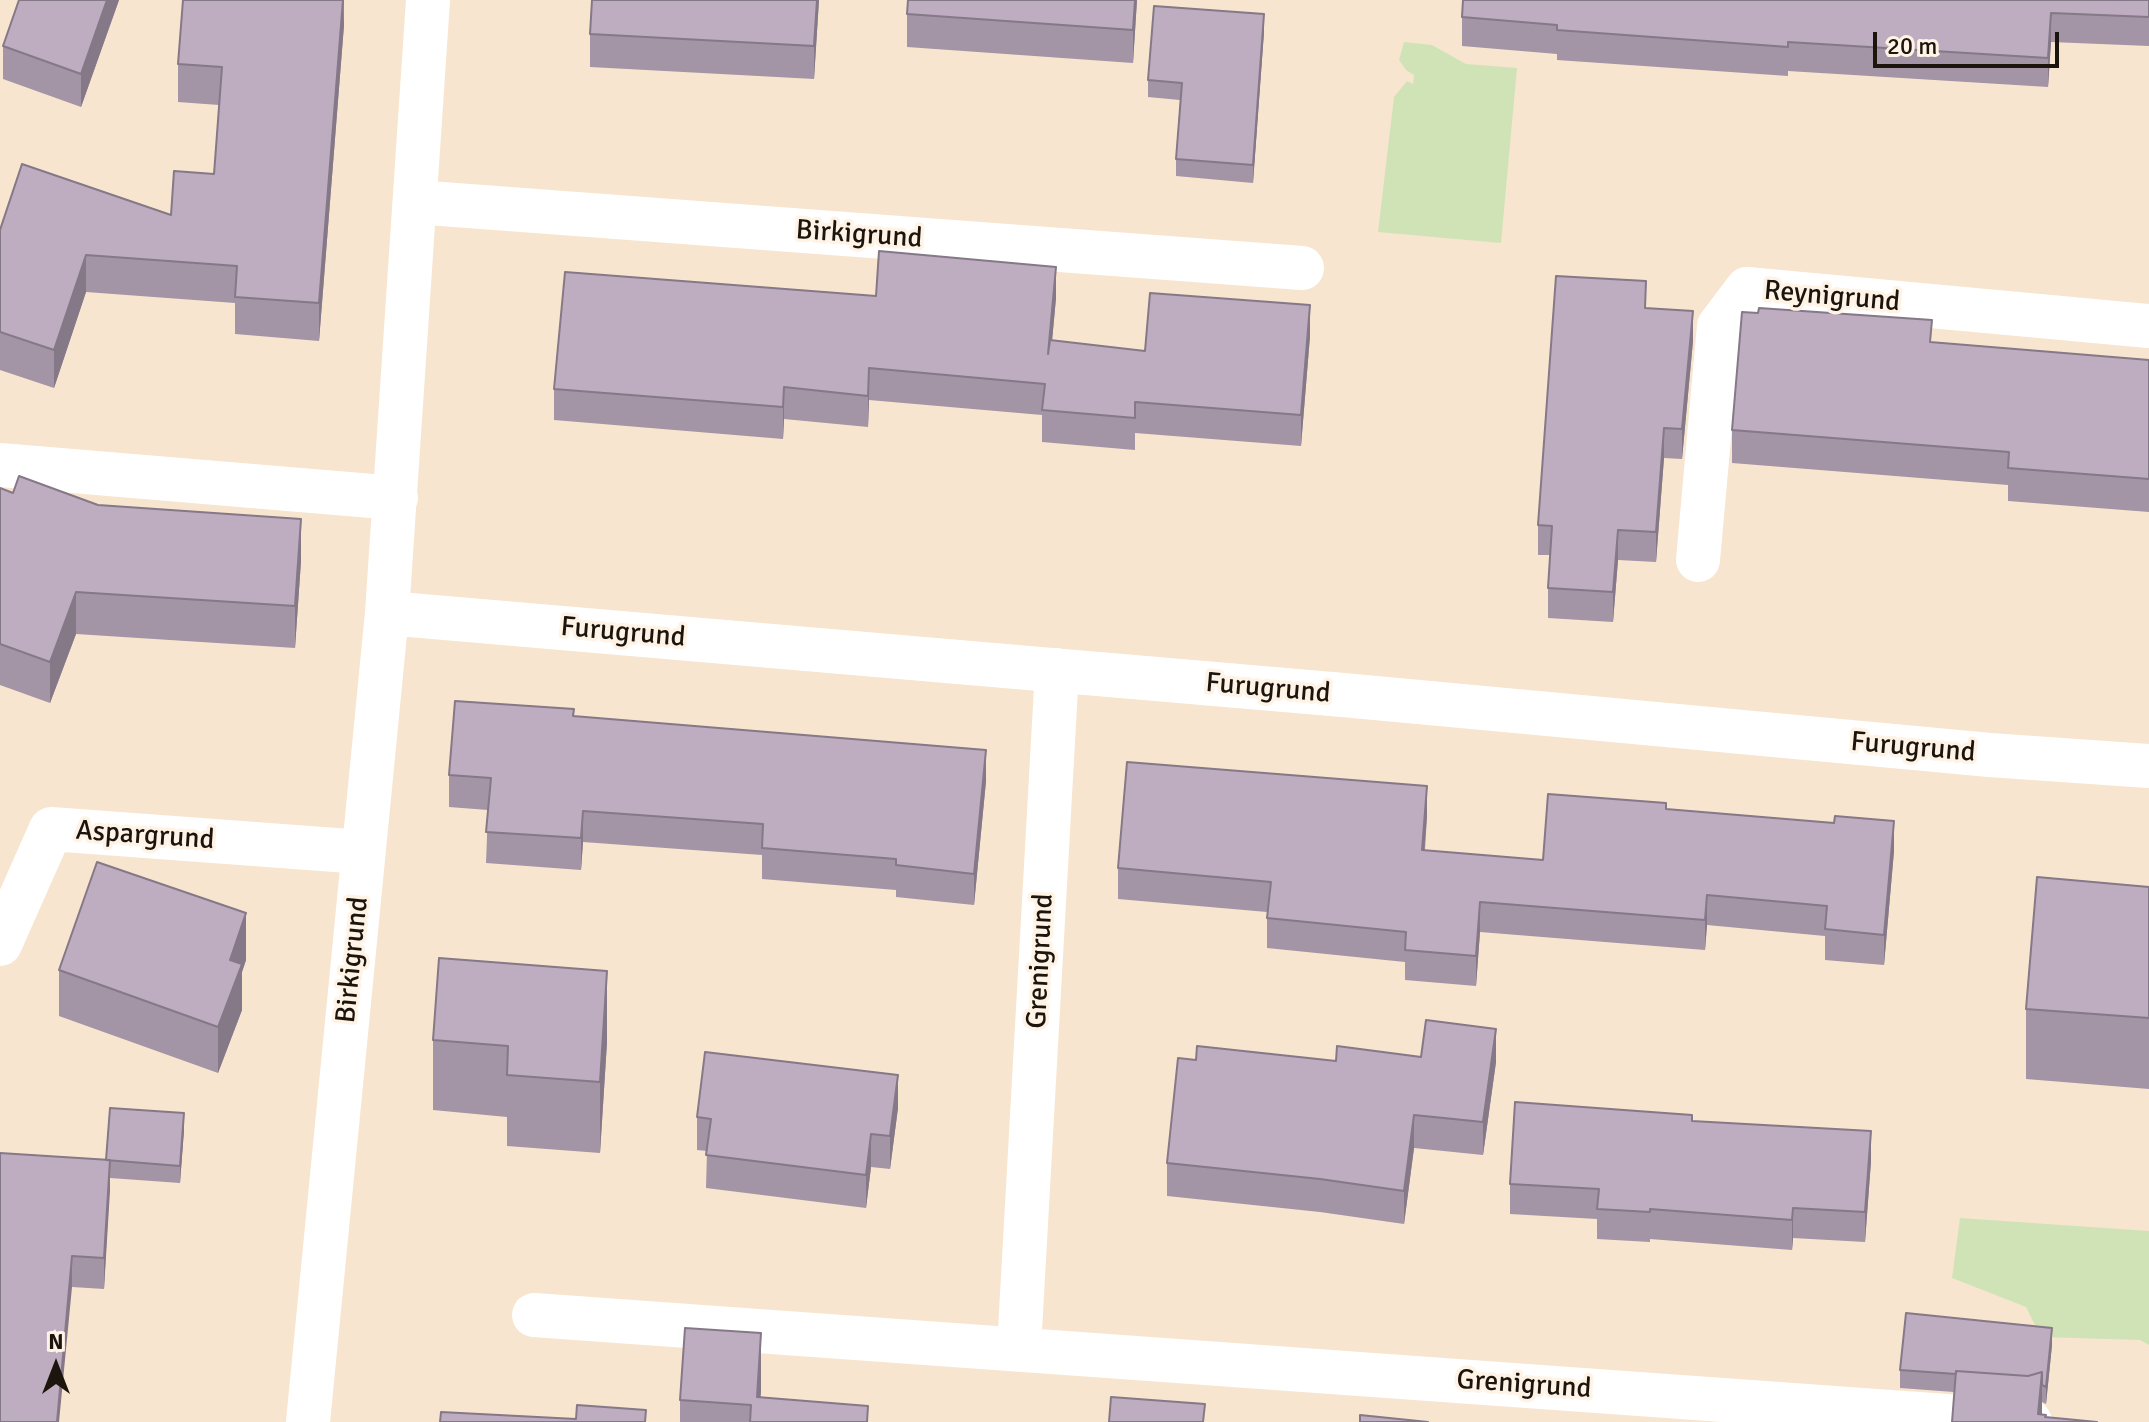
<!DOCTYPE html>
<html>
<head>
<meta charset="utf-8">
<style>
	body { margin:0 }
	#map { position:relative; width:2149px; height:1422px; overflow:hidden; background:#f8e5cf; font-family:Signika,sans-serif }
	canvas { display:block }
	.north { position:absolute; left:16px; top:1326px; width:80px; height:80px; -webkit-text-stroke:6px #fff3e6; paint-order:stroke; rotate:0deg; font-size:22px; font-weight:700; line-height:32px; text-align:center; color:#1b150d }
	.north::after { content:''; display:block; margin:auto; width:28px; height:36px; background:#1b150d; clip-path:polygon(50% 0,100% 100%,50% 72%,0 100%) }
	.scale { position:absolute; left:1873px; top:32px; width:186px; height:36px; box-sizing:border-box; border:4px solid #1b150d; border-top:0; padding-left:10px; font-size:24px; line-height:28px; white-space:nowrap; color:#1b150d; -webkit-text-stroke:6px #fff3e6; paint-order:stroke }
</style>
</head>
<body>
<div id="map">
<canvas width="2149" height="1422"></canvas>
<div class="north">N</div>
<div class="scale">20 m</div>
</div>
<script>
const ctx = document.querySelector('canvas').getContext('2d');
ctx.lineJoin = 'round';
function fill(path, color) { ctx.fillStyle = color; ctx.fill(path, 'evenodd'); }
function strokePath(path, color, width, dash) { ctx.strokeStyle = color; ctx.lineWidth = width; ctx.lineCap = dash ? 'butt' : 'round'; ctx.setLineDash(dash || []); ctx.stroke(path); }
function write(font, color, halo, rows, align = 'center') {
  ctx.font = font + ' Signika,sans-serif'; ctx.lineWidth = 7; ctx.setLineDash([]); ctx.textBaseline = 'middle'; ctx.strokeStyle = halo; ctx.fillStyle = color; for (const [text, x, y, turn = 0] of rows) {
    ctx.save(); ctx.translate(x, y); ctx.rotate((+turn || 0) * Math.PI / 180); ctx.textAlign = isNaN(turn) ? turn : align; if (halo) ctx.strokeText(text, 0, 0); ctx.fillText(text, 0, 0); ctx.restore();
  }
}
fill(new Path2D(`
	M 1404,42 L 1432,45 L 1466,64 L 1517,68 L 1501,243 L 1378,232 L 1394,97 L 1407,81 L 1413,84 L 1414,75 L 1406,70 L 1399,60 Z
	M 1960,1218 L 2149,1231 L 2149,1345 L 2140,1340 L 2041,1337 L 2026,1307 L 1952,1278 Z`), '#cfe3b7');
strokePath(new Path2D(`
	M 415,202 L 1302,268
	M 0,465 L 396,498
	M 1698,560 L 1719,326 L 1747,289 L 2149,326
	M 387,613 L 1343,695 L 1990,755 L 2149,766
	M 0,944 L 51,829 L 363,852
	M 534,1315 L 2030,1422
	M 1019,1348 L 1057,670
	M 308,1422 L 387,613 L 428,0`), '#fff', 44);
fill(new Path2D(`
	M 19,0 L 119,0 L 81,107 L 3,79 L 3,46 Z
	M 344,0 L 344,25 L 319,341 L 235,334 L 235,303 L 86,292 L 54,388 L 0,370 L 0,230 L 171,215 L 214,174 L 219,105 L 178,102 L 178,64 Z
	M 819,0 L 814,79 L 590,67 L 590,34 Z
	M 1137,0 L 1133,63 L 907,47 L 907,14 Z
	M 2149,0 L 2149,46 L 2051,42 L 2048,87 L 1788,71 L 1788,76 L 1557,60 L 1557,54 L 1462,46 L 1462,17 Z
	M 1264,32 L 1253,183 L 1176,176 L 1176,159 L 1180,100 L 1148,97 L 1148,80 Z
	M 876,296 L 1056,298 L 1052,340 L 1145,351 L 1310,336 L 1301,446 L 1135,433 L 1135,450 L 1042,442 L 1042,415 L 869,400 L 868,427 L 784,419 L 783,439 L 554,420 L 554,389 Z
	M 1646,308 L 1693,341 L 1682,459 L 1664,458 L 1656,562 L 1618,560 L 1613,622 L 1548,618 L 1548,588 L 1550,555 L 1538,555 L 1538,525 Z
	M 1932,342 L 2149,360 L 2149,512 L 2008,501 L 2008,485 L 1732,463 L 1732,430 Z
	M 0,488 L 13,493 L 98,505 L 301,561 L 295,648 L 76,634 L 50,703 L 0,685 Z
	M 574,716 L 986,781 L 974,905 L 896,897 L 896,890 L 762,879 L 762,855 L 583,842 L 581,870 L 486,863 L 488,810 L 449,807 L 449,775 Z
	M 1666,809 L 1894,851 L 1884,965 L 1825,960 L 1825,936 L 1707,925 L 1705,950 L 1480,932 L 1476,986 L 1405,980 L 1405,962 L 1267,948 L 1267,912 L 1118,899 L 1118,868 L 1427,816 L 1425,850 L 1543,860 Z
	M 2149,887 L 2149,1089 L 2026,1079 L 2026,1009 Z
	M 246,960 L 242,972 L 242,1010 L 218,1073 L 59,1016 L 59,970 Z
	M 433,1040 L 607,1042 L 600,1153 L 507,1146 L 507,1117 L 433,1110 Z
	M 1421,1057 L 1496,1062 L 1483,1155 L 1414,1148 L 1404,1224 L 1320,1212 L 1167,1196 L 1167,1163 L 1336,1061 Z
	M 898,1108 L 890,1169 L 871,1167 L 866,1208 L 706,1188 L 707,1151 L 697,1150 L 697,1117 Z
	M 1692,1121 L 1871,1161 L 1865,1242 L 1793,1238 L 1792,1250 L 1650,1239 L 1650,1242 L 1597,1239 L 1597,1219 L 1510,1214 L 1510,1184 Z
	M 184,1130 L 180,1183 L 110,1178 L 104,1289 L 72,1287 L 0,1422 L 106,1160 Z
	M 2052,1345 L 2046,1404 L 2042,1402 L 1952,1422 L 1954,1392 L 1900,1388 L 1900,1370 Z
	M 761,1397 L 868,1422 L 680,1422 L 680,1400 Z`), '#a394a6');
fill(new Path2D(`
	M 107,0 L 119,0 L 81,107 L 81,74 Z
	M 343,0 L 344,25 L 319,341 L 319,303 Z
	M 817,0 L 819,0 L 814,79 L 814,46 Z
	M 1135,0 L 1137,0 L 1133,63 L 1133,30 Z
	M 2051,13 L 2051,42 L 2048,87 L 2048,58 Z
	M 1264,14 L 1264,32 L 1253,183 L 1253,165 Z
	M 86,255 L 86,292 L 54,388 L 54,350 Z
	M 1056,267 L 1056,298 L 1048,385 L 1048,354 Z
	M 1310,305 L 1310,336 L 1301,446 L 1301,415 Z
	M 1693,311 L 1693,341 L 1682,459 L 1682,429 Z
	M 869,368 L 869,400 L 868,427 L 868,396 Z
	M 784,387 L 784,419 L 783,439 L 783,407 Z
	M 1664,428 L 1664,458 L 1656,562 L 1656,532 Z
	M 301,519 L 301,561 L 295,648 L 295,606 Z
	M 1618,530 L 1618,560 L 1613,622 L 1613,592 Z
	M 76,592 L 76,634 L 50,703 L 50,662 Z
	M 986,750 L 986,781 L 974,905 L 974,874 Z
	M 1427,786 L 1427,816 L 1422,880 L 1422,850 Z
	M 583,811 L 583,842 L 581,870 L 581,838 Z
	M 1894,821 L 1894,851 L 1884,965 L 1884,935 Z
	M 1707,895 L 1707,925 L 1705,950 L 1705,920 Z
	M 1480,902 L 1480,932 L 1476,986 L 1476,956 Z
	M 246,913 L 246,960 L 242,972 L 242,1010 L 218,1073 L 218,1027 L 230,960 Z
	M 607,971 L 607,1042 L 600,1153 L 600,1082 Z
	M 1496,1029 L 1496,1062 L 1483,1155 L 1483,1122 Z
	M 898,1075 L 898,1108 L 890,1169 L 890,1136 Z
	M 184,1113 L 184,1130 L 180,1183 L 180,1166 Z
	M 1414,1115 L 1414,1148 L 1404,1224 L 1404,1191 Z
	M 1871,1131 L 1871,1161 L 1865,1242 L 1865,1212 Z
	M 871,1134 L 871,1167 L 866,1208 L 866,1175 Z
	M 110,1160 L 110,1191 L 104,1289 L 104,1258 Z
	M 1793,1208 L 1793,1238 L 1792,1250 L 1792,1220 Z
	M 72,1256 L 72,1287 L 59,1422 L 57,1422 Z
	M 2052,1328 L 2052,1345 L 2046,1404 L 2046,1387 Z
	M 761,1333 L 761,1392 L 759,1422 L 757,1397 Z
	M 2042,1372 L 2042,1422 L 2038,1414 Z`), '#857887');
const building = new Path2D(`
	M 19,0 L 107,0 L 81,74 L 3,46 Z
	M 183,0 L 343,0 L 319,303 L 235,297 L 237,266 L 86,255 L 54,350 L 0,332 L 0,230 L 22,164 L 171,215 L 174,171 L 214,174 L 222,67 L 178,64 Z
	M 592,0 L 817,0 L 814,46 L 590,34 Z
	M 908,0 L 1135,0 L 1133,30 L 907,14 Z
	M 1463,0 L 2149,0 L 2149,17 L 2051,13 L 2048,58 L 1788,42 L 1788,47 L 1557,30 L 1557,25 L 1462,17 Z
	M 1154,6 L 1264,14 L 1253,165 L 1176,159 L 1182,83 L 1148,80 Z
	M 879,251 L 1056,267 L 1048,354 L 1050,340 L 1145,351 L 1150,293 L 1310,305 L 1301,415 L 1135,402 L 1135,418 L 1042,410 L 1045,384 L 869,368 L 868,396 L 784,387 L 783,407 L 554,389 L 565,272 L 876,296 Z
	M 1556,276 L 1646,281 L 1645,308 L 1693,311 L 1682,429 L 1664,428 L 1656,532 L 1618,530 L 1613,592 L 1548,588 L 1552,526 L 1538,525 Z
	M 1759,308 L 1932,320 L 1930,342 L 2149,360 L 2149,479 L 2008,468 L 2009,452 L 1732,430 L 1742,312 L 1758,313 Z
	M 19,476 L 98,505 L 301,519 L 295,606 L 76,592 L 50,662 L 0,644 L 0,488 L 13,493 Z
	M 455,701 L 574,709 L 573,716 L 986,750 L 974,874 L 896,865 L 896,859 L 762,848 L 763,824 L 583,811 L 581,838 L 486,832 L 491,778 L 449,775 Z
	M 1127,762 L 1427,786 L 1422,850 L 1543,860 L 1548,794 L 1666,803 L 1666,809 L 1834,823 L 1835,816 L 1894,821 L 1884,935 L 1825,929 L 1827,906 L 1707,895 L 1705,920 L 1480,902 L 1476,956 L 1405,950 L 1406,932 L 1267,918 L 1271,882 L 1118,868 Z
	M 97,862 L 246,913 L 230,960 L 242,964 L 218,1027 L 59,970 Z
	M 2037,877 L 2149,887 L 2149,1018 L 2026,1009 Z
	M 439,958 L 607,971 L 600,1082 L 507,1075 L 508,1046 L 433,1040 Z
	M 1426,1020 L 1496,1029 L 1483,1122 L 1414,1115 L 1404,1191 L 1320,1179 L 1167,1163 L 1178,1058 L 1196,1060 L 1197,1046 L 1336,1061 L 1337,1046 L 1421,1057 Z
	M 705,1052 L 898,1075 L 890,1136 L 871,1134 L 866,1175 L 706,1155 L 711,1119 L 697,1117 Z
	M 1515,1102 L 1692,1115 L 1692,1121 L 1871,1131 L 1865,1212 L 1793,1208 L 1792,1220 L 1650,1209 L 1650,1212 L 1597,1209 L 1599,1189 L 1510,1184 Z
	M 110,1108 L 184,1113 L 180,1166 L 106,1160 Z
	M 0,1153 L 110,1160 L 104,1258 L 72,1256 L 57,1422 L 0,1422 Z
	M 1906,1313 L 2052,1328 L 2046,1387 L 2042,1385 L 2042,1372 L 2028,1376 L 1956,1371 L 1956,1374 L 1900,1370 Z
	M 685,1328 L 761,1333 L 757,1397 L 868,1406 L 867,1422 L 750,1422 L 751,1405 L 680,1400 Z
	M 1956,1371 L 2028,1376 L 2042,1372 L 2038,1414 L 2046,1415 L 2045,1417 L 2097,1422 L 1952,1422 Z
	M 1111,1397 L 1205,1404 L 1203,1422 L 1109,1422 Z
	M 577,1405 L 646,1410 L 645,1422 L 440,1422 L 441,1412 L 576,1419 Z
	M 1360,1415 L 1428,1422 L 1360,1422 Z`);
fill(building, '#beacc1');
strokePath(building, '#857887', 2);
write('28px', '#1b150d', '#fff3e6', [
	["Birkigrund",859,235,4],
	["Reynigrund",1832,297,5],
	["Furugrund",623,633,5],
	["Furugrund",1268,689,5],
	["Furugrund",1913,748,5],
	["Aspargrund",145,836,4],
	["Birkigrund",353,960,-84],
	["Grenigrund",1041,961,-87],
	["Grenigrund",1524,1385,4]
]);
</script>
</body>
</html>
